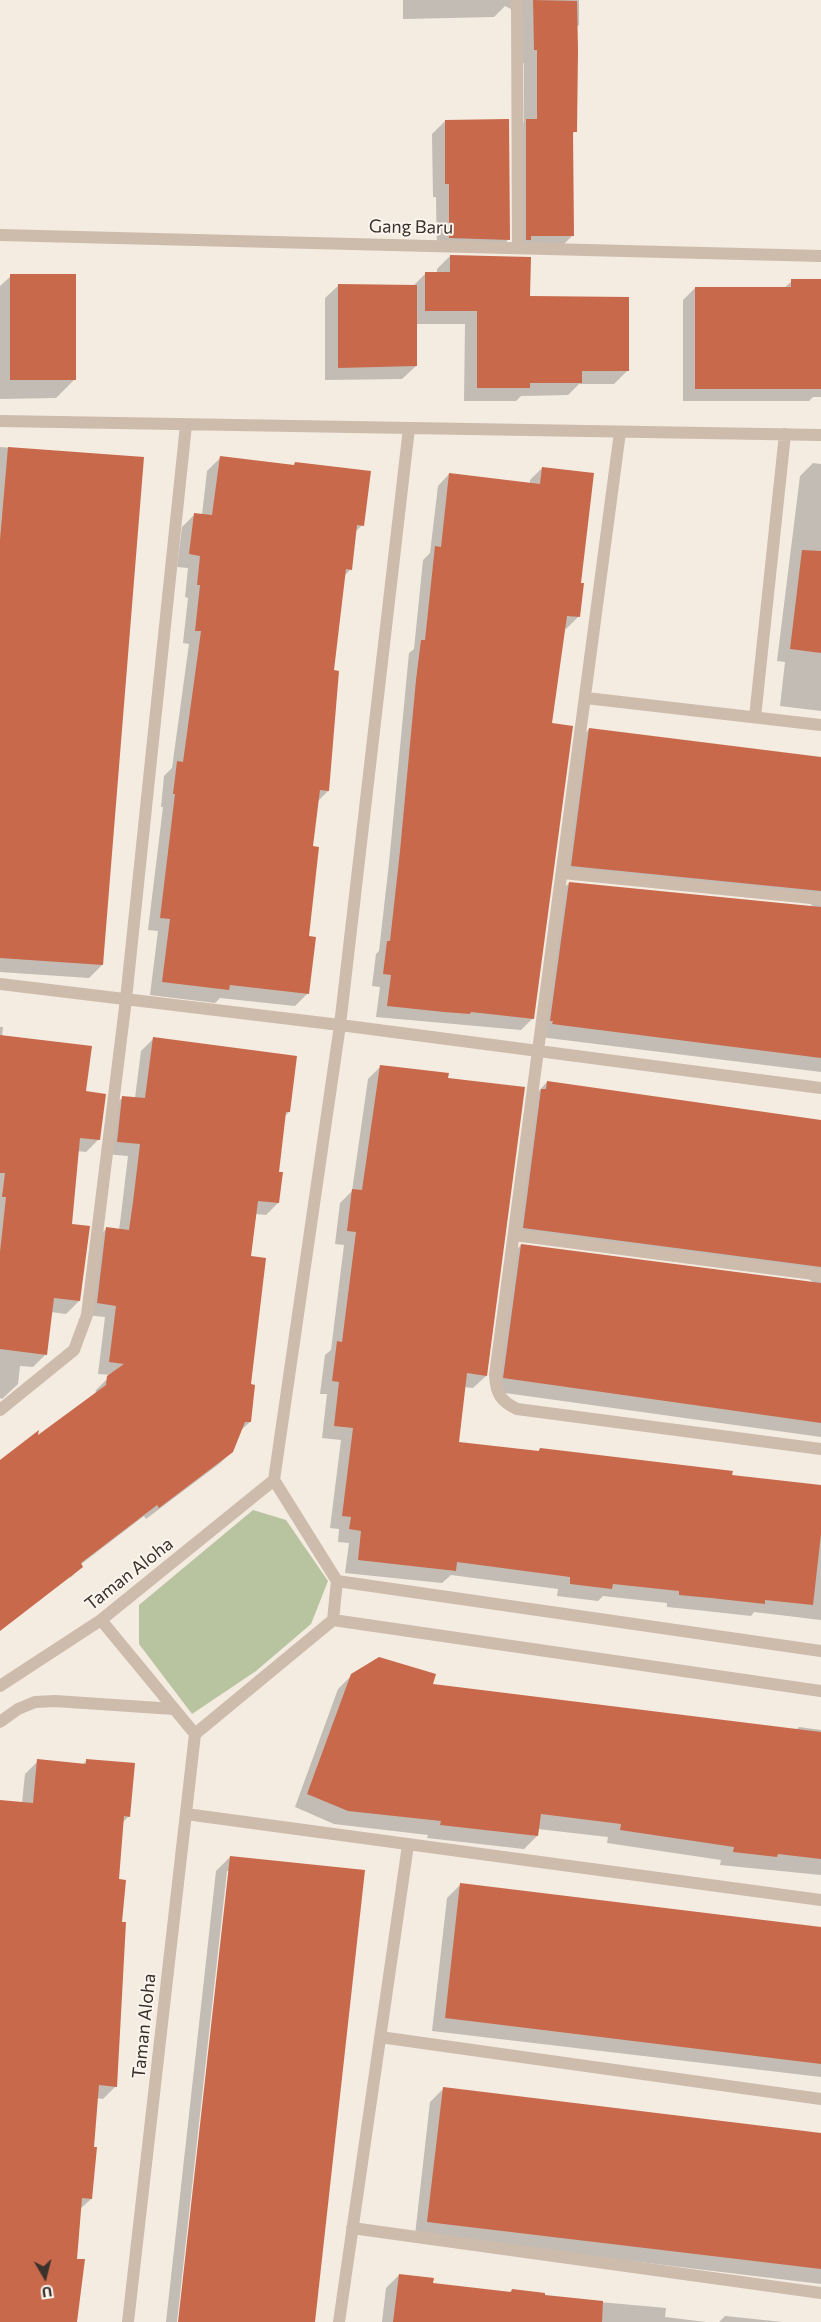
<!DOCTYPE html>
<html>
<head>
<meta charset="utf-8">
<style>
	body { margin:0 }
	#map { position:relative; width:821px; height:2322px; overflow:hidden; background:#f4ebe1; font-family:Commissioner,sans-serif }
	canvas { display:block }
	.north { position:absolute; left:20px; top:2252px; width:50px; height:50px; -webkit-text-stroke:4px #fbf5ee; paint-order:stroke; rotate:172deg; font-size:14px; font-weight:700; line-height:20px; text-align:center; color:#3b302b }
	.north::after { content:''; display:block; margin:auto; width:18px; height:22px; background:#3b302b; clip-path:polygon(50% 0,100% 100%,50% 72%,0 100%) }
</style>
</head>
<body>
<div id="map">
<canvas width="821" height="2322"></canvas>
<div class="north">U</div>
</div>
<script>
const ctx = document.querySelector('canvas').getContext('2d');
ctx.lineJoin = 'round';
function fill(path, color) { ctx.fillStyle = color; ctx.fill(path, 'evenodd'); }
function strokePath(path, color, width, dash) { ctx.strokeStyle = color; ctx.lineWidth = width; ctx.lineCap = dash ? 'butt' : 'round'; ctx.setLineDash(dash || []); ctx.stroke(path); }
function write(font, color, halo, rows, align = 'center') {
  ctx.font = font + ' Commissioner,sans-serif'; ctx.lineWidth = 4; ctx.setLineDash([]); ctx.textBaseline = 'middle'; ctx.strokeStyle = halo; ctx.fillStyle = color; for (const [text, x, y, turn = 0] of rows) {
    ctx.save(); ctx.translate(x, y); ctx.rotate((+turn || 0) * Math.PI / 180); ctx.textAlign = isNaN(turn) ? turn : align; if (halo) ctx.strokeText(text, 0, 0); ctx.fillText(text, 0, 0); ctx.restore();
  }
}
fill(new Path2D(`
	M 253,1510 L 286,1520 L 328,1581 L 311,1624 L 256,1671 L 192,1714 L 139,1644 L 139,1605 Z`), '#b8c4a0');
fill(new Path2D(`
	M 403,0 L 579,0 L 579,25 L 576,27 L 575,131 L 572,135 L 573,235 L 559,249 L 521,249 L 513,134 L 524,122 L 524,63 L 521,63 L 511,9 L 505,6 L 494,17 L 403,19 Z
	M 445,121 L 509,239 L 495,253 L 437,251 L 436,197 L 433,197 L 432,134 Z
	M 450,256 L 529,297 L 627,371 L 614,384 L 579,384 L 568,395 L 521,396 L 516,401 L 464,401 L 465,324 L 416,324 L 416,366 L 402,379 L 325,380 L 325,298 L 339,285 L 413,286 L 426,273 L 437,273 L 437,269 Z
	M 11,276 L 75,379 L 56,398 L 0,399 L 0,286 Z
	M 821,280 L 821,397 L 813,397 L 809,401 L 683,401 L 683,300 L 695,288 L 784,288 L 792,281 Z
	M 0,447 L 143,458 L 102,965 L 89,978 L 0,972 Z
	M 220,458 L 293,466 L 295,463 L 362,525 L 355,532 L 351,569 L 344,576 L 333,671 L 328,791 L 317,802 L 312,847 L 307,938 L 308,993 L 295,1006 L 220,998 L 215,1003 L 150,995 L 158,931 L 148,930 L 163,807 L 161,807 L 164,776 L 172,768 L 189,644 L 183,643 L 188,598 L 185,597 L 188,568 L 177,567 L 182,527 L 195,514 L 202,515 L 207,471 Z
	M 813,463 L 821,464 L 821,711 L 780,706 L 785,662 L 777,661 L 800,476 Z
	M 542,468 L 579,584 L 578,617 L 566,629 L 564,628 L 550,724 L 533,1018 L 521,1030 L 376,1017 L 380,987 L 372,986 L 376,954 L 379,951 L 389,863 L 409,653 L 414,649 L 423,560 L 430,553 L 438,486 L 449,474 L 530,484 L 530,480 Z
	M 589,729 L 821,758 L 821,1072 L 540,1037 L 556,896 L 569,883 L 815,908 L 809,903 L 558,878 L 577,742 Z
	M 0,1027 L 3,1027 L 2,1037 L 85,1093 L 99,1139 L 86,1152 L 77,1151 L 70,1225 L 79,1301 L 66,1314 L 51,1312 L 46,1354 L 33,1367 L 20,1366 L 18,1384 L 2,1399 L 0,1398 Z
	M 153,1039 L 289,1112 L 284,1117 L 278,1173 L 278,1203 L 266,1215 L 256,1214 L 250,1258 L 250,1422 L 239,1432 L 232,1452 L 219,1464 L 146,1519 L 144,1516 L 80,1565 L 82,1567 L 70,1578 L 70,1575 L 0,1630 L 0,1461 L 37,1438 L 95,1395 L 96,1390 L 111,1375 L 98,1374 L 105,1317 L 85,1315 L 94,1241 L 106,1229 L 119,1230 L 121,1215 L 128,1156 L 105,1154 L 111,1109 L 123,1097 L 135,1098 L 141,1051 Z
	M 381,1066 L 447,1079 L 486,1376 L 473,1388 L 464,1387 L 458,1444 L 537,1452 L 540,1449 L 821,1488 L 821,1620 L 754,1612 L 751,1616 L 697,1610 L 667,1607 L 667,1603 L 603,1596 L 598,1601 L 557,1596 L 558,1589 L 451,1575 L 442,1583 L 345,1573 L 349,1543 L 338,1542 L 339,1529 L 330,1528 L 341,1440 L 322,1438 L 327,1394 L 320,1394 L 325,1355 L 331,1350 L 344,1245 L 335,1244 L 340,1203 L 352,1191 L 368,1079 Z
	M 547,1082 L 821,1121 L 821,1437 L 491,1391 L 508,1258 L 521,1245 L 815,1284 L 809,1279 L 511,1240 L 535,1095 Z
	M 352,1675 L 796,1730 L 799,1727 L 821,1730 L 821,1875 L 720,1865 L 721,1860 L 607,1843 L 608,1837 L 538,1829 L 537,1836 L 524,1849 L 427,1838 L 428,1835 L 334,1824 L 295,1807 L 338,1689 Z
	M 87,1760 L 129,1816 L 123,1822 L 117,1880 L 121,1923 L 116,2086 L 103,2099 L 96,2098 L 91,2199 L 79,2210 L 75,2260 L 77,2322 L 0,2322 L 0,1801 L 22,1803 L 25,1774 L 38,1761 L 82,1765 Z
	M 230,1857 L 313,2322 L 180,2322 L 229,1871 L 227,1871 L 177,2322 L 166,2322 L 216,1871 Z
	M 461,1884 L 821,1928 L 821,2077 L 432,2031 L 447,1898 Z
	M 443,2089 L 821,2134 L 821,2284 L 415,2235 L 430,2102 Z
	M 399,2275 L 432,2285 L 509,2293 L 512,2290 L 544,2297 L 666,2308 L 665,2317 L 706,2322 L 382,2322 L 386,2288 Z
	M 725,2316 L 783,2322 L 719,2322 Z`), '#0003');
fill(new Path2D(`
	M 533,0 L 577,1 L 578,50 L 577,132 L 573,132 L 574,236 L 531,236 L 531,240 L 526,240 L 526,119 L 537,119 L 537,50 L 534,50 Z
	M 509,119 L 510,240 L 449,238 L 449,184 L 445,184 L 445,120 Z
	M 450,255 L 531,257 L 530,296 L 629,297 L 629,371 L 582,371 L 582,383 L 530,383 L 530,388 L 477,388 L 477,311 L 425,311 L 425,272 L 450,272 Z
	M 10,274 L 76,274 L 76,380 L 10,380 Z
	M 791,279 L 821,279 L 821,389 L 695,389 L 695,287 L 791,287 Z
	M 338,284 L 417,285 L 417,366 L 338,368 Z
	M 8,447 L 144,457 L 103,965 L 0,958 L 0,540 Z
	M 220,456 L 294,465 L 295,462 L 371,471 L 364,526 L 357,525 L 352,570 L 346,569 L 334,670 L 339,671 L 329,791 L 320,790 L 313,846 L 319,847 L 309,936 L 316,937 L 309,994 L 230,985 L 229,990 L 162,982 L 170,919 L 160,918 L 175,794 L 173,794 L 177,761 L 183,762 L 201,631 L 195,631 L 200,585 L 197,585 L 200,556 L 189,554 L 194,513 L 212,515 Z
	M 542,467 L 594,473 L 581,583 L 584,583 L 580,617 L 567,616 L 552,723 L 573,726 L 534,1019 L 471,1012 L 470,1014 L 444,1012 L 387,1006 L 391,975 L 383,974 L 387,941 L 390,941 L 400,851 L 416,680 L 421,640 L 425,640 L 435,546 L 441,547 L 449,473 L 540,484 Z
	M 802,550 L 821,551 L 821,653 L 790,649 Z
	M 589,728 L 821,757 L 821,891 L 571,866 Z
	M 569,882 L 821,907 L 821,1058 L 552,1024 L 553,1021 L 550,1021 Z
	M 0,1035 L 92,1046 L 86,1091 L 106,1094 L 100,1140 L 80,1138 L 72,1224 L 90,1226 L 80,1301 L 54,1298 L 47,1355 L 0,1349 L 0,1252 L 6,1197 L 2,1197 L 5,1173 L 0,1173 Z
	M 153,1037 L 297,1056 L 290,1112 L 286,1112 L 279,1172 L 283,1172 L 279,1203 L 258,1201 L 251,1256 L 266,1258 L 251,1384 L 255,1385 L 251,1422 L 245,1422 L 233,1452 L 159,1508 L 157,1505 L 81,1563 L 83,1567 L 0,1631 L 0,1460 L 39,1430 L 38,1435 L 106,1385 L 107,1376 L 124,1364 L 109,1362 L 116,1306 L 97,1303 L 106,1227 L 129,1230 L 133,1202 L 140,1144 L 117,1142 L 122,1096 L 145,1098 Z
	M 380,1065 L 449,1073 L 448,1078 L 525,1087 L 487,1376 L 467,1373 L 459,1442 L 539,1451 L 540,1448 L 733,1471 L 732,1475 L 821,1485 L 821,1534 L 813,1605 L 765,1600 L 765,1604 L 711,1598 L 679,1595 L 679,1591 L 613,1584 L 612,1589 L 570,1584 L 570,1577 L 457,1562 L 456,1571 L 358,1560 L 361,1531 L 349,1529 L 351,1517 L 342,1516 L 353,1428 L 334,1426 L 339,1382 L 332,1381 L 337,1341 L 342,1342 L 356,1232 L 347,1231 L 352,1189 L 362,1190 Z
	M 547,1081 L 821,1120 L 821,1267 L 523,1228 L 541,1089 L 546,1089 Z
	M 521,1244 L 821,1283 L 821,1423 L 503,1378 Z
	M 379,1657 L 436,1674 L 433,1684 L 821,1732 L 821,1859 L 778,1854 L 777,1857 L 733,1852 L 734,1847 L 620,1830 L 621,1824 L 541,1814 L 538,1836 L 440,1825 L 441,1821 L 348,1811 L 307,1794 L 351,1674 Z
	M 37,1759 L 86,1764 L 86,1759 L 135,1763 L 130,1817 L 124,1816 L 119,1879 L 126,1880 L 122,1922 L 126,1922 L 117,2087 L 99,2085 L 94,2147 L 97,2147 L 92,2199 L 82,2198 L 77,2259 L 85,2259 L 77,2322 L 0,2322 L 0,1800 L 33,1803 Z
	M 230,1856 L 365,1870 L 315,2322 L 178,2322 Z
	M 460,1883 L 821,1927 L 821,2064 L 445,2018 Z
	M 443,2087 L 821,2133 L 821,2269 L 427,2222 Z
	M 399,2274 L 434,2278 L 433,2283 L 511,2292 L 512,2289 L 545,2293 L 545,2295 L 603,2301 L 602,2322 L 393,2322 Z`), '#c8694b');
strokePath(new Path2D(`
	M 517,0 L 518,247
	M 0,235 L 821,256
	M 0,421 L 821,435
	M 409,428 L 340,1025 L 274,1480 L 337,1581 L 821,1651
	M 620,432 L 495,1375 C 496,1393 500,1401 517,1409 L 821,1449
	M 586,698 L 821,725
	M 755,717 L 785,434
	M 563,873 L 821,899
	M 0,984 L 340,1025 L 821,1088
	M 514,1235 L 821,1275
	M 0,1410 L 74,1350 L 87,1315 L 126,999 L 186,425
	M 101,1620 L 195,1734
	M 333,1620 L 821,1691
	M 0,1686 L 101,1620 L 274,1480
	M 0,1722 L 18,1709 L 35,1702 L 55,1701 L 174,1709
	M 195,1734 L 333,1620 L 337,1581
	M 186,1814 L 821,1900
	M 380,2037 L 821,2099
	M 352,2228 L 821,2293
	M 128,2322 L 195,1734
	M 339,2322 L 408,1845`), '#cdbbac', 12);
write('18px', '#3b302b', '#fbf5ee', [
	["Gang Baru",411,227,1],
	["Taman Aloha",129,1574,-38],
	["Taman Aloha",144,2026,-84]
]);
</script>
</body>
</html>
